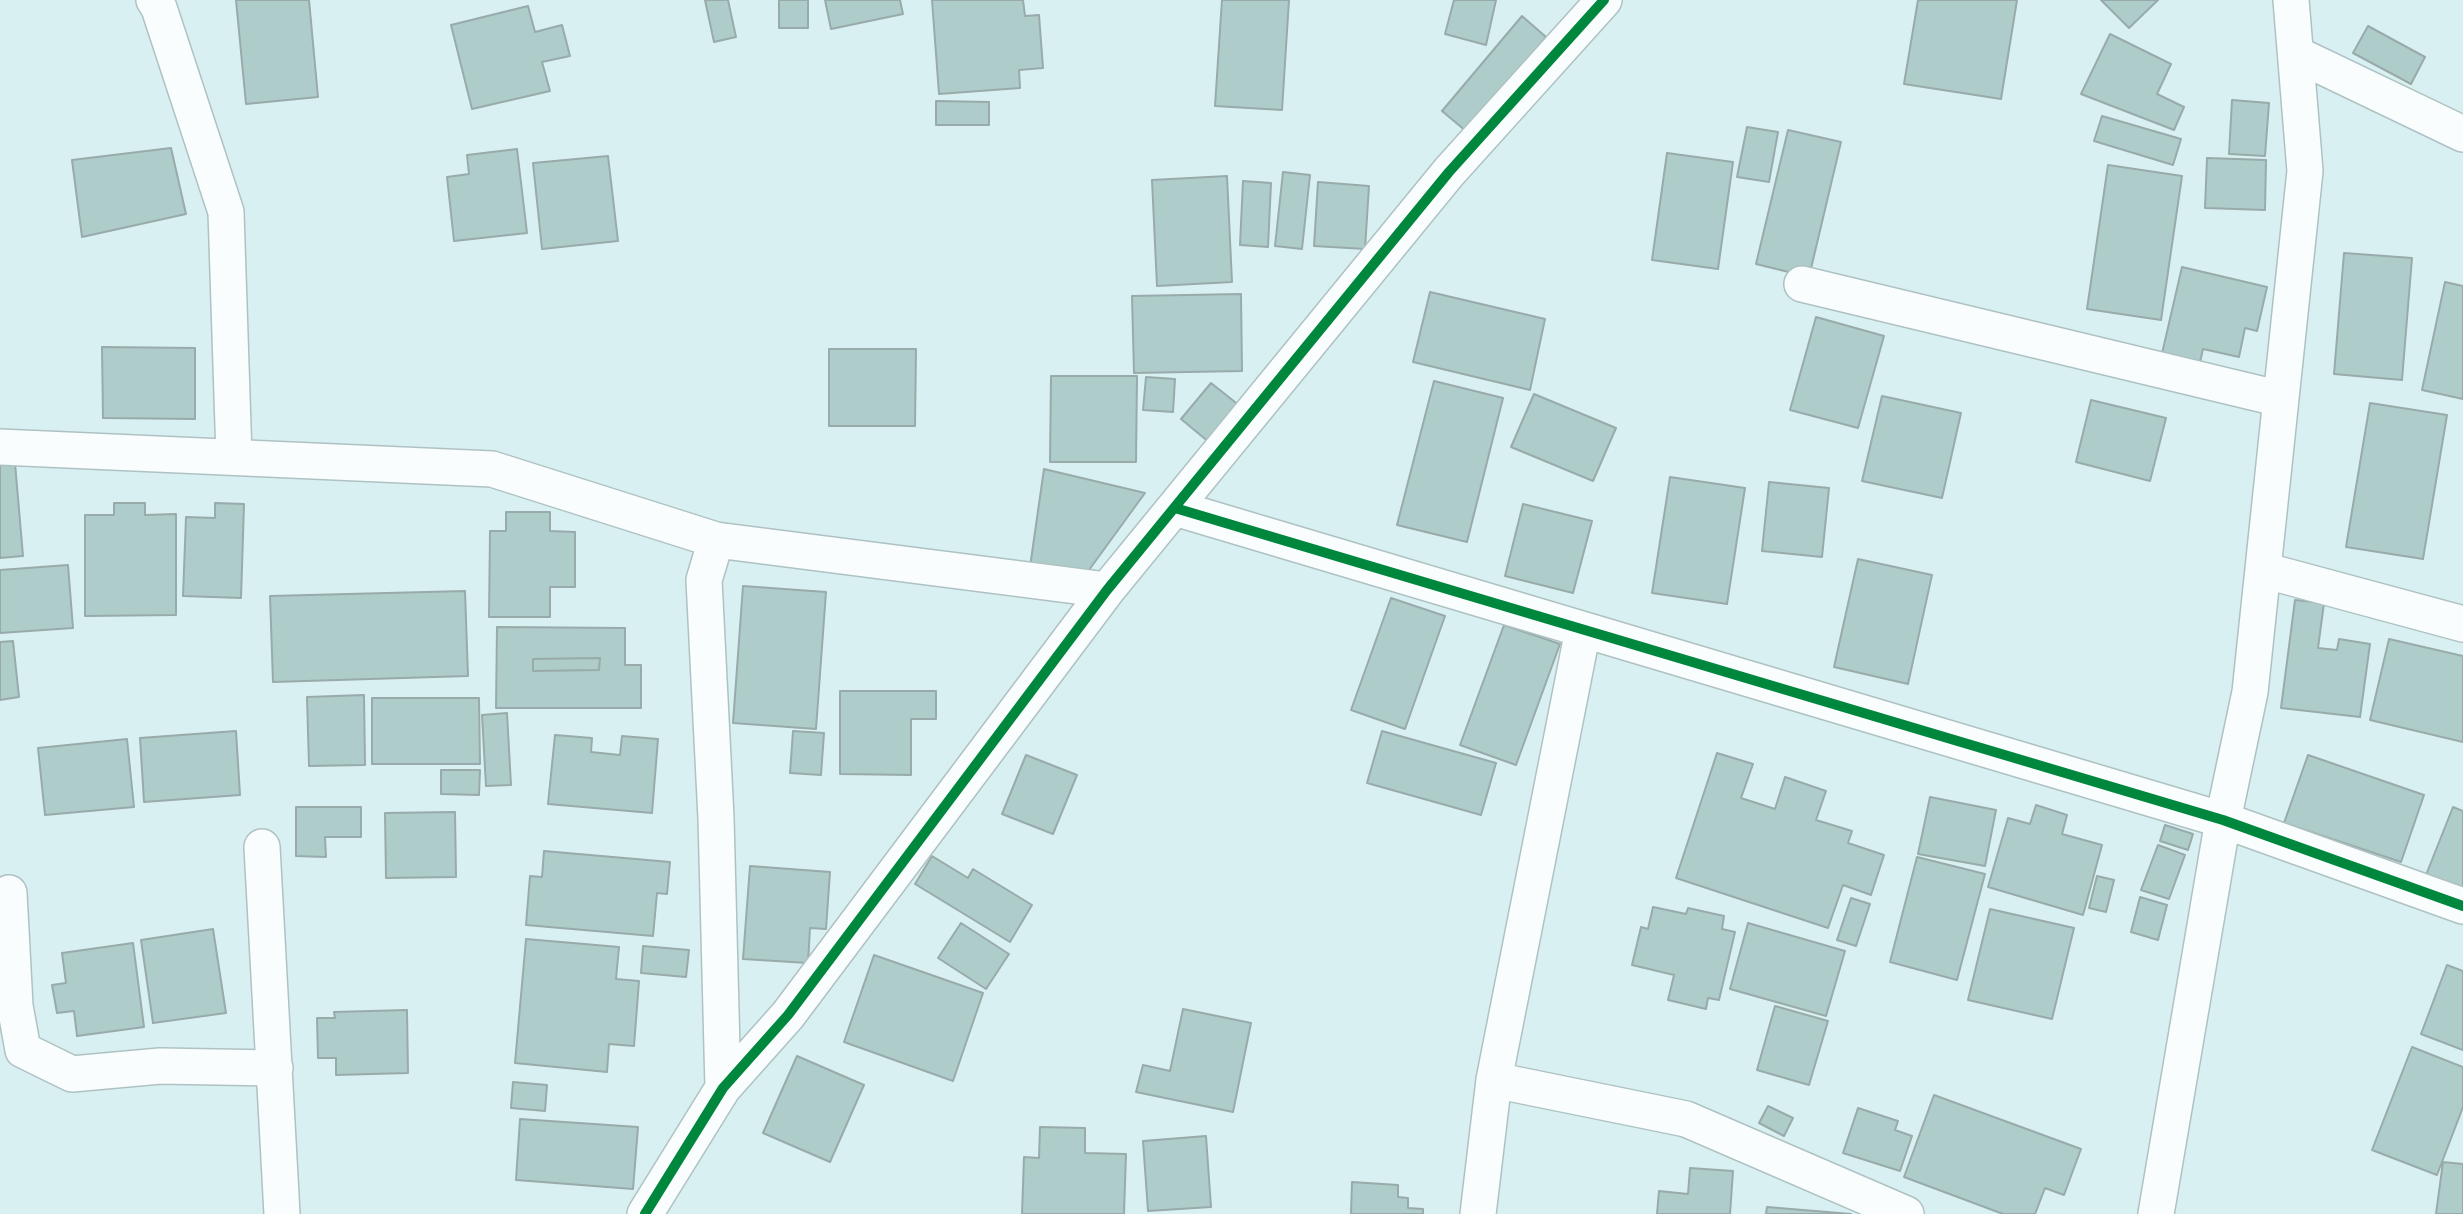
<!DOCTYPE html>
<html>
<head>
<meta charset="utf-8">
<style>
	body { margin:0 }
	canvas { display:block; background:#d8f0f2 }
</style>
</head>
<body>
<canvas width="2463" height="1214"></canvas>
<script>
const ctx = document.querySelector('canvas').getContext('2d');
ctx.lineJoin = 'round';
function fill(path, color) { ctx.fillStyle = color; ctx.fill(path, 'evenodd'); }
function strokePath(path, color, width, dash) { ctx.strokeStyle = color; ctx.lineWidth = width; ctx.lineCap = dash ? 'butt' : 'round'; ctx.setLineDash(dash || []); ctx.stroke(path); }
const building = new Path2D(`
	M 236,0 L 309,0 L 318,97 L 246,104 Z
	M 705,0 L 728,0 L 736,37 L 714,42 Z
	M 779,0 L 808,0 L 808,28 L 779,28 Z
	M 825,0 L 900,0 L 903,14 L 831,29 Z
	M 932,0 L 1023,0 L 1025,16 L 1039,15 L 1043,68 L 1019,70 L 1020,88 L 939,94 Z
	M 1222,0 L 1289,0 L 1282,110 L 1215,106 Z
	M 1454,0 L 1496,0 L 1486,45 L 1445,34 Z
	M 1918,0 L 2017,0 L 2001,99 L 1904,84 Z
	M 2101,0 L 2158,0 L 2129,28 Z
	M 528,6 L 535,32 L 562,25 L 570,56 L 542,62 L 550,91 L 472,109 L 451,25 Z
	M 1522,16 L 1546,37 L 1467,132 L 1442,111 Z
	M 2368,26 L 2425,57 L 2411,84 L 2353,53 Z
	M 2110,34 L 2171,64 L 2157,94 L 2184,107 L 2174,130 L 2081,94 Z
	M 2232,100 L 2269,103 L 2265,156 L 2229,154 Z
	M 936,101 L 989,102 L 989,125 L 936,125 Z
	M 2102,116 L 2181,139 L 2173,165 L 2094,141 Z
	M 1747,127 L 1778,132 L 1769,182 L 1737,177 Z
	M 1788,130 L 1841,142 L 1809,277 L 1756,264 Z
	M 171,148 L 186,214 L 82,237 L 72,160 Z
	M 517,149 L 527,233 L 454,241 L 447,177 L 469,174 L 467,155 Z
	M 1667,153 L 1733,162 L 1718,269 L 1652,260 Z
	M 608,156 L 618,241 L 542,249 L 533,163 Z
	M 2207,158 L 2266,160 L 2265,210 L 2205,208 Z
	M 2108,165 L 2182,176 L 2161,320 L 2087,309 Z
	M 1283,172 L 1310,175 L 1302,249 L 1275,246 Z
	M 1227,176 L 1232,282 L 1157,286 L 1152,180 Z
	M 1243,181 L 1271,183 L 1268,247 L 1240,245 Z
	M 1318,182 L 1369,186 L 1365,249 L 1314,246 Z
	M 2344,253 L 2412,258 L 2402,380 L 2334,374 Z
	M 2182,267 L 2267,287 L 2257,331 L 2245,328 L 2239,357 L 2203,349 L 2198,371 L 2160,362 Z
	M 2445,282 L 2463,286 L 2463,399 L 2422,390 Z
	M 1430,292 L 1545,319 L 1530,390 L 1413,362 Z
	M 1241,294 L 1242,371 L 1134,373 L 1132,296 Z
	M 1816,317 L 1884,336 L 1858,428 L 1790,410 Z
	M 102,347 L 195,348 L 195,419 L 103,418 Z
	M 829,349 L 916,349 L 915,426 L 829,426 Z
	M 1051,376 L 1137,376 L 1136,462 L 1050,462 Z
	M 1146,377 L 1175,379 L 1173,412 L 1143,410 Z
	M 1434,381 L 1503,398 L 1467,542 L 1397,525 Z
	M 1211,383 L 1240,406 L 1210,443 L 1181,419 Z
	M 1534,394 L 1616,428 L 1593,481 L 1511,447 Z
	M 1882,396 L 1961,413 L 1942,498 L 1862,481 Z
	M 2091,400 L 2166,418 L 2150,481 L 2076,462 Z
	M 2370,403 L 2447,415 L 2423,559 L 2346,547 Z
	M 15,463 L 23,556 L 0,558 L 0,464 Z
	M 1044,469 L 1145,493 L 1081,581 L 1030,567 Z
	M 1670,477 L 1745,488 L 1727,604 L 1652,593 Z
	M 1769,482 L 1829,488 L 1822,557 L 1762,551 Z
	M 114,503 L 145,503 L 145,515 L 176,514 L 176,615 L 85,616 L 85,515 L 114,515 Z
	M 215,503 L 244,504 L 241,598 L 183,596 L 186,517 L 215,518 Z
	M 1523,504 L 1592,521 L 1573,593 L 1505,576 Z
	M 506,512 L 550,512 L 550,531 L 575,532 L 575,587 L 550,587 L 550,617 L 489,617 L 490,531 L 506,531 Z
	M 1858,559 L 1932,575 L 1908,684 L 1834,667 Z
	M 68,565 L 73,628 L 0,633 L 0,570 Z
	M 743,586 L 826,592 L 816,729 L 733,723 Z
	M 465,591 L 468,676 L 273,682 L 270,596 Z
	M 1391,598 L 1445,616 L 1405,729 L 1351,710 Z
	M 2295,600 L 2324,603 L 2318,648 L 2337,650 L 2339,639 L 2370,644 L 2360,717 L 2281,708 Z
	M 1504,625 L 1560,644 L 1516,765 L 1460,745 Z
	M 497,627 L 625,628 L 625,665 L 641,665 L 641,708 L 496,708 ZM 600,658 L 599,670 L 533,671 L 533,659 Z
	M 2389,639 L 2463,656 L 2463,742 L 2370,720 Z
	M 13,641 L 19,697 L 0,700 L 0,642 Z
	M 600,658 L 599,670 L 533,671 L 533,659 Z
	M 840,691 L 936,691 L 936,719 L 911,719 L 911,775 L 840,774 Z
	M 364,695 L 365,765 L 309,766 L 307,697 Z
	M 372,698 L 479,698 L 480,764 L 372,764 Z
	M 507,713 L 511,785 L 486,786 L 482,715 Z
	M 236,731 L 240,795 L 144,802 L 140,738 Z
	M 793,731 L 824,733 L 821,775 L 790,773 Z
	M 1382,731 L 1496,763 L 1481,815 L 1367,783 Z
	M 555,735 L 592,738 L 591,752 L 620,755 L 622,736 L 658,739 L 652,813 L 548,804 Z
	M 127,739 L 134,807 L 45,815 L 38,748 Z
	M 1717,753 L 1753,764 L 1741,798 L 1775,809 L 1785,777 L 1826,791 L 1816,820 L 1852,831 L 1848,843 L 1884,855 L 1871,895 L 1843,885 L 1828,928 L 1676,878 Z
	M 1026,755 L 1077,775 L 1053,834 L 1002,814 Z
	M 2308,755 L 2424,795 L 2401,862 L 2284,823 Z
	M 441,770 L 480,770 L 479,795 L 441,794 Z
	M 1930,797 L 1996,810 L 1985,866 L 1918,854 Z
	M 2036,805 L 2067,815 L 2062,834 L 2102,845 L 2083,915 L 1988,887 L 2008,818 L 2030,824 Z
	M 296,807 L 361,807 L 361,837 L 325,837 L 326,857 L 296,856 Z
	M 2453,807 L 2463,811 L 2463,889 L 2426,875 Z
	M 455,812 L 456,877 L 386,878 L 385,813 Z
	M 2165,825 L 2193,834 L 2188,850 L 2160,841 Z
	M 2158,845 L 2185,855 L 2169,899 L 2141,890 Z
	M 544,851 L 670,862 L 667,894 L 657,893 L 653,936 L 526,925 L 530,876 L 542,877 Z
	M 932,856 L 968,878 L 973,869 L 1032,905 L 1010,942 L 915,884 Z
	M 1917,857 L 1985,874 L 1957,980 L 1890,962 Z
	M 750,866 L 830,872 L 826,929 L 810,928 L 808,963 L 743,959 Z
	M 2097,876 L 2114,880 L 2106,912 L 2089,908 Z
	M 2140,897 L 2167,905 L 2158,940 L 2131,932 Z
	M 1851,898 L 1870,904 L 1856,946 L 1837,940 Z
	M 1653,907 L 1686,914 L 1688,908 L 1724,916 L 1722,929 L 1735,932 L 1719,1000 L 1708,998 L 1706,1009 L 1668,1000 L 1674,975 L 1632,965 L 1641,927 L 1648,929 Z
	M 1990,909 L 2074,928 L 2052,1019 L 1968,1000 Z
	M 961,923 L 1009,954 L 986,989 L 938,958 Z
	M 1748,923 L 1845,951 L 1826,1016 L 1730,989 Z
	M 213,929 L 226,1013 L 153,1023 L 141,940 Z
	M 526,939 L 619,947 L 616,979 L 639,981 L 634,1046 L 609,1044 L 607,1072 L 515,1063 Z
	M 133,943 L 144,1027 L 77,1036 L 74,1011 L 57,1013 L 52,985 L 66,983 L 62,953 Z
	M 643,946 L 689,950 L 686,977 L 641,973 Z
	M 874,955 L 983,993 L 953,1081 L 844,1042 Z
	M 2447,965 L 2463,971 L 2463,1050 L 2421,1034 Z
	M 1775,1006 L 1828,1021 L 1809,1085 L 1757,1070 Z
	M 1183,1009 L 1251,1023 L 1233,1112 L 1136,1092 L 1143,1065 L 1170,1071 Z
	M 407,1010 L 408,1073 L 336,1075 L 336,1058 L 318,1058 L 317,1018 L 335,1018 L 334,1012 Z
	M 2412,1047 L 2463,1067 L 2463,1107 L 2437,1175 L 2372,1150 Z
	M 797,1056 L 864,1085 L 830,1162 L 763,1133 Z
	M 513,1082 L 547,1085 L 545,1111 L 511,1108 Z
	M 1934,1095 L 2081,1149 L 2064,1195 L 2045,1188 L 2035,1214 L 2003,1214 L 1904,1177 Z
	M 1768,1106 L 1793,1118 L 1784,1136 L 1759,1123 Z
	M 1858,1108 L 1898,1121 L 1895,1130 L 1912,1136 L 1900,1171 L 1843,1153 Z
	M 520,1119 L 638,1127 L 633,1189 L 516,1180 Z
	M 1040,1127 L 1085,1128 L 1085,1153 L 1126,1154 L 1124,1214 L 1022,1214 L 1024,1157 L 1039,1158 Z
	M 1206,1136 L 1211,1207 L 1148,1211 L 1143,1141 Z
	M 2443,1162 L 2463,1164 L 2463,1214 L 2436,1214 Z
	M 1690,1168 L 1733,1171 L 1730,1214 L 1657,1214 L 1659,1191 L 1688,1194 Z
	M 1352,1182 L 1398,1185 L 1398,1197 L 1408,1198 L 1408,1208 L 1423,1209 L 1423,1214 L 1351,1214 Z
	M 1767,1207 L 1851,1214 L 1766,1214 Z`);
fill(building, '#aeccc9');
strokePath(building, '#98abaa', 2);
const street = new Path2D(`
	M 154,0 L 159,8 L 226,212 L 234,457
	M 2296,54 L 2463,134
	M 1802,284 L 2281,399
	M 0,447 L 492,469 L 716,540 L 1107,590
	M 1175,508 L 2223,820 L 2463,906
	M 716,540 L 704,580 L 716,818 L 723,1088
	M 2263,570 L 2463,624
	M 262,847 L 282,1214
	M 9,893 L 15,1006 L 23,1050 L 72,1074 L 160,1066 L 275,1068
	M 1494,1080 L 1686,1119 L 1906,1214
	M 645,1214 L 723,1088 L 788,1015 L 1107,590 L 1449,172 L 1604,0
	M 1478,1214 L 1494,1080 L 1583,630
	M 2156,1214 L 2223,820 L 2250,692 L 2305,171 L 2291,0`);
strokePath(street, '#afc2c3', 38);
strokePath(street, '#f9fdfd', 35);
strokePath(new Path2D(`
	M 1175,508 L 2223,820 L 2463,906
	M 645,1214 L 723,1088 L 788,1015 L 1107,590 L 1449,172 L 1604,0`), '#00873e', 10);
</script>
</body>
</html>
